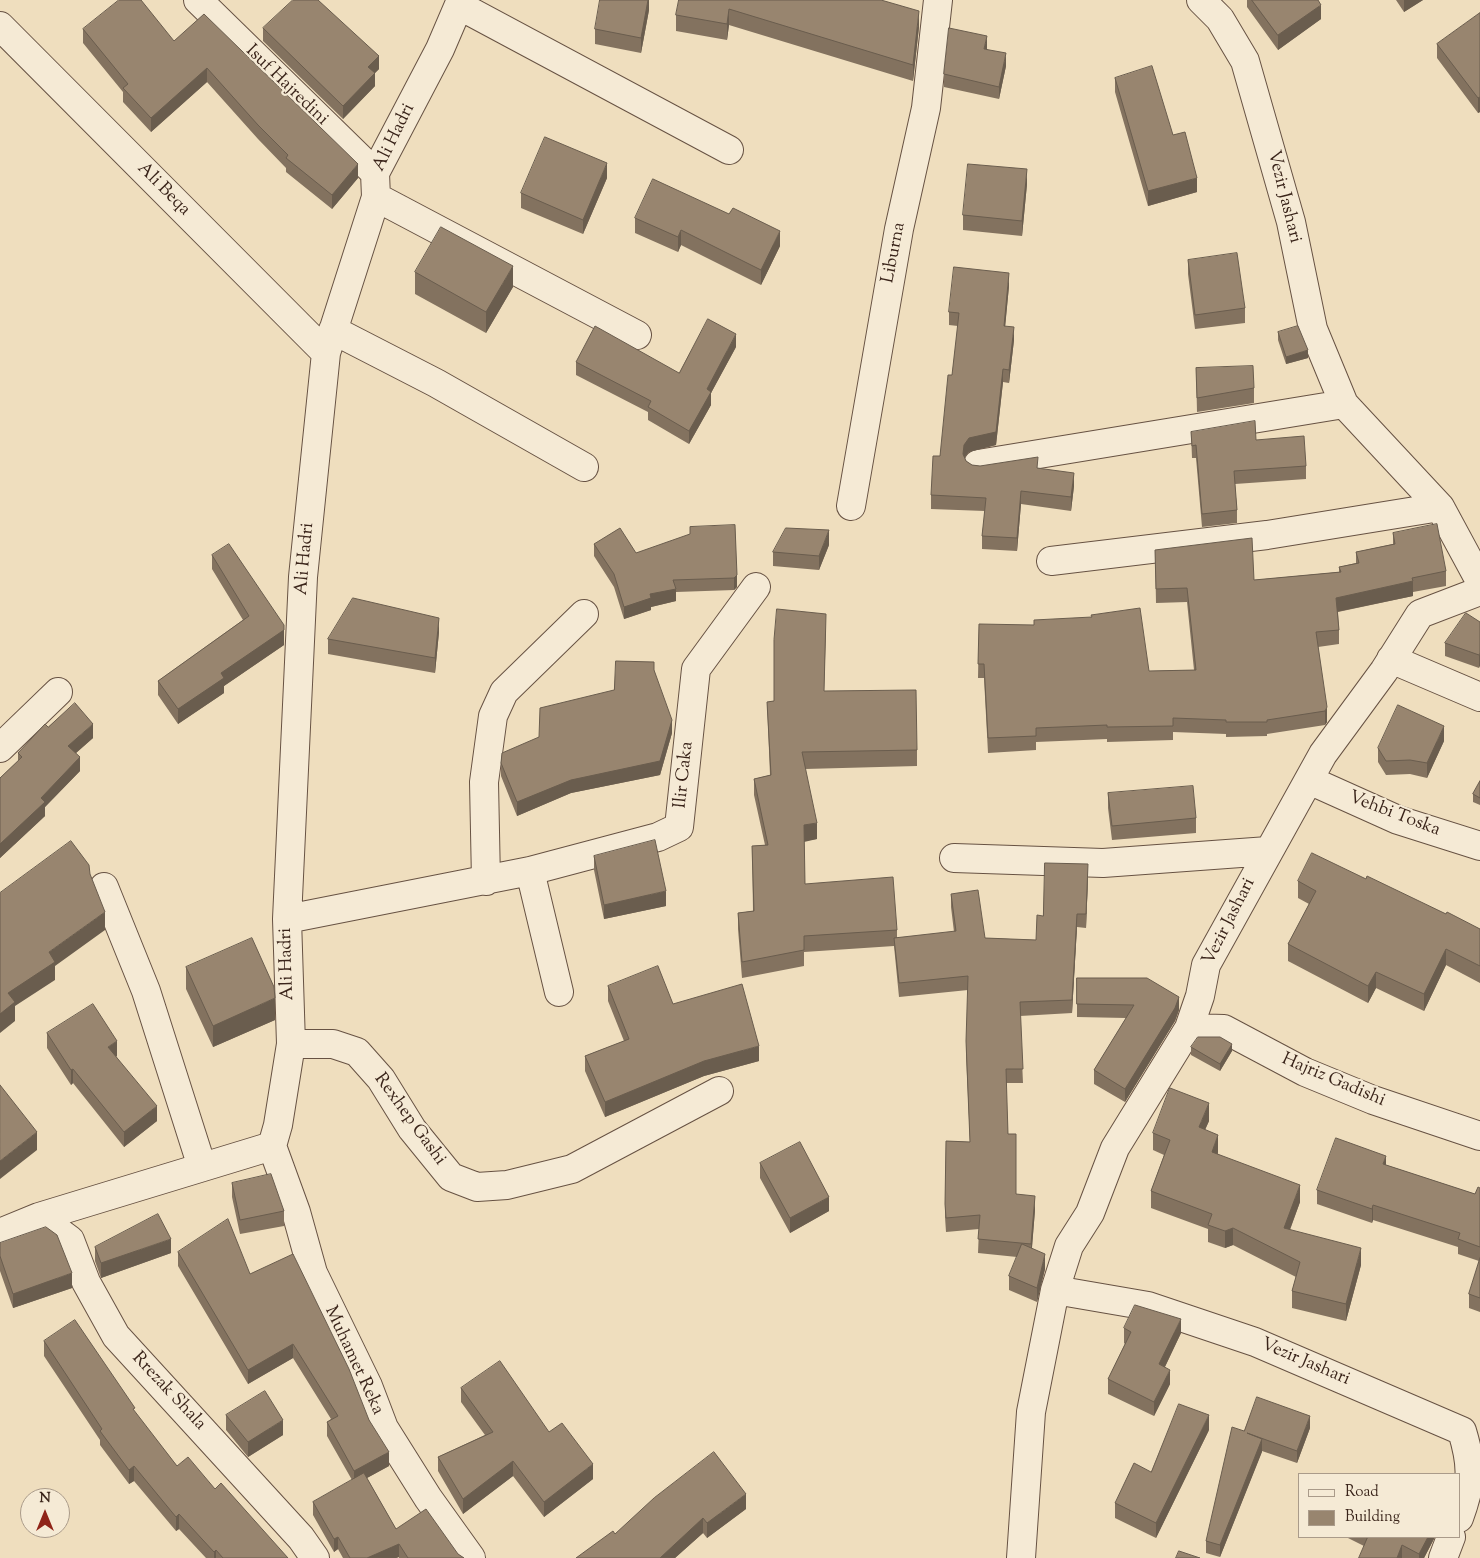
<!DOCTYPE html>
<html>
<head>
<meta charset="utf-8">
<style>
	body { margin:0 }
	#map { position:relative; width:1480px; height:1558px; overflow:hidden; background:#efdebe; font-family:"Sorts Mill Goudy",serif }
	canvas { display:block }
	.legend { position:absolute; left:1298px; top:1473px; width:162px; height:65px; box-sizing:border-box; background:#f5ead5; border:1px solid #aa9b8a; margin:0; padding:6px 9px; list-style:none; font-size:15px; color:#3a241a }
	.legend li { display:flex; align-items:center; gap:10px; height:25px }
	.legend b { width:25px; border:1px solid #aa9b8a }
	.north { position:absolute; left:20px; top:1488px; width:50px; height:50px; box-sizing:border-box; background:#f5ead5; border:1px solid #aa9b8a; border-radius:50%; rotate:0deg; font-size:14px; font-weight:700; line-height:20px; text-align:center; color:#3a241a }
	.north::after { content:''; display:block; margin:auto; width:18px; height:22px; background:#8f2418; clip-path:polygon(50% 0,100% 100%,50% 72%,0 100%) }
</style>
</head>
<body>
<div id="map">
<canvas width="1480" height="1558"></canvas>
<ul class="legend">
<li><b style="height:6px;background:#f5ead5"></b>Road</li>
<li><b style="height:14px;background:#98856f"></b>Building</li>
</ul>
<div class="north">N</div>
</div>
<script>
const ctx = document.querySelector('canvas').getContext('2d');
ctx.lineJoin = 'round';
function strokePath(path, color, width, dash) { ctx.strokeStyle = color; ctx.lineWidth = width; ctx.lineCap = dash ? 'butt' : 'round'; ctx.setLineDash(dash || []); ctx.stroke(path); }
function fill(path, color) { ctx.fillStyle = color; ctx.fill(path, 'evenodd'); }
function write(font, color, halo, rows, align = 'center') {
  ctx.font = font + ' "Sorts Mill Goudy",serif'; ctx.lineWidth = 4.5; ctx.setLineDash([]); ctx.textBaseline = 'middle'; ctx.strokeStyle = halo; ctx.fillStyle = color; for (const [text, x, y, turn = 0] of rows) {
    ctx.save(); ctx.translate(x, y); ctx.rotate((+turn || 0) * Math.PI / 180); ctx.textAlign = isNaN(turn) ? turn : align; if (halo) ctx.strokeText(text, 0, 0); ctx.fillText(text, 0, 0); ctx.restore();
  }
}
const minor = new Path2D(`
	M 198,0 L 375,173
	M 1201,0 L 1220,19 L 1245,61 L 1291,222 L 1313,329 L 1344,404 L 1440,507 L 1480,581
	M 460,6 L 729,150
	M 0,26 L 326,353
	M 376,197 L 637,335
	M 333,330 L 436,383 L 584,467
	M 978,464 L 1344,404
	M 851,506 L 899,229 L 926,108 L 938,0
	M 1051,561 L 1267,535 L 1440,507
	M 1391,659 L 1480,697
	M 0,748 L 58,692
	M 1309,780 L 1398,820 L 1480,846
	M 954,858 L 1103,863 L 1268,851
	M 530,871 L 559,992
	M 486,881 L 484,782 L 493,716 L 504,692 L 584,614
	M 104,887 L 146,991 L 202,1167
	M 287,919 L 530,871 L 658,837 L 679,827 L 696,669 L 756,587
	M 1189,1028 L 1224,1029 L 1305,1072 L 1373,1100 L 1480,1136
	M 291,1044 L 333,1044 L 357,1052 L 381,1079 L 412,1129 L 451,1177 L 477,1187 L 507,1185 L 572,1169 L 719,1091
	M 272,1146 L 278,1125 L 291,1044 L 287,919 L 303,577 L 326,353 L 376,197 L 375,173 L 440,49 L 461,0
	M 272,1146 L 296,1212 L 313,1273 L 368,1386 L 384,1428 L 428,1498 L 471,1558
	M 39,1217 L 70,1240 L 86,1282 L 116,1336 L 301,1538 L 315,1558
	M 0,1233 L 39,1217 L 272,1146
	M 1055,1290 L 1148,1306 L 1255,1342 L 1462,1431 C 1473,1467 1472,1482 1459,1518
	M 1021,1558 L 1031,1412 L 1055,1290 L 1069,1246 L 1090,1213 L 1115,1148 L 1189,1028 L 1200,996 L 1206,965 L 1323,754 L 1384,671 L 1420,614 L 1480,591
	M 1443,1558 L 1451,1537`);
strokePath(minor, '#675243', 30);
strokePath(minor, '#f5ead5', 28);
fill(new Path2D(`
	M 649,0 L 649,10 L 641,53 L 595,44 L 595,29 Z
	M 679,0 L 919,27 L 913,81 L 729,25 L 727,40 L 676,31 L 676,15 Z
	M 1247,0 L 1318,0 L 1321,19 L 1278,50 L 1247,7 Z
	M 1396,0 L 1423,0 L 1404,12 Z
	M 1480,13 L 1480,112 L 1478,113 L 1437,58 L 1437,44 Z
	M 263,28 L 379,69 L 375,73 L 375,86 L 343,119 L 263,41 Z
	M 83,29 L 174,41 L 358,178 L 332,209 L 286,172 L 286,168 L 258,139 L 207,82 L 151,132 L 123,102 L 123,92 L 83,43 Z
	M 987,49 L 1006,66 L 999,99 L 944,87 L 944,74 Z
	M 1115,78 L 1173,135 L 1197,192 L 1148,206 L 1115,92 Z
	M 607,178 L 583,234 L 521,208 L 521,193 Z
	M 1027,184 L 1022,236 L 963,230 L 963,215 Z
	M 635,218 L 780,246 L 761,285 L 681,245 L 678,252 L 635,233 Z
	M 1188,260 L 1245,308 L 1245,323 L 1195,329 L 1188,274 Z
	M 415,272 L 513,287 L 486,333 L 415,294 Z
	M 1009,286 L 1005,326 L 1014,340 L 1009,383 L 1003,382 L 996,445 L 969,452 L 964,457 L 966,461 L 972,465 L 980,466 L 1038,468 L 1074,486 L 1071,511 L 1021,504 L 1017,551 L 982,549 L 982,536 L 985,511 L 931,509 L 931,495 L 940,456 L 952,375 L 958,326 L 949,325 L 949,312 Z
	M 1278,332 L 1308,358 L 1286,364 L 1278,340 Z
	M 736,347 L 711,393 L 711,405 L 689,444 L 648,420 L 648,412 L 576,375 L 576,362 L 679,373 Z
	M 1196,368 L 1254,388 L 1254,403 L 1197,412 Z
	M 1191,432 L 1256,440 L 1306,466 L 1306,479 L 1235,484 L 1237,510 L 1237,523 L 1202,527 L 1196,458 L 1192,458 Z
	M 735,525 L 737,587 L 734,590 L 676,592 L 676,601 L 651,607 L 651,610 L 624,619 L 614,587 L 594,556 L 594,544 L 636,553 Z
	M 1393,533 L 1446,571 L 1446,586 L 1413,592 L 1413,596 L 1338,612 L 1339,630 L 1339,644 L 1318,647 L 1327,722 L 1325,725 L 1267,734 L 1267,736 L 1226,737 L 1226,734 L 1173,732 L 1173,740 L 1107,742 L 1107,739 L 1036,742 L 1036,750 L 988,753 L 984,678 L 978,678 L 979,624 L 1149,671 L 1194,670 L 1187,602 L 1156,603 L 1155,550 L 1254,580 L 1339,572 L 1339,567 L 1356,563 L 1356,552 L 1393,544 Z
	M 829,545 L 819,570 L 773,566 L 773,552 Z
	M 212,555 L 284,645 L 224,686 L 224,693 L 178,724 L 158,695 L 158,681 L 243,620 L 212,569 Z
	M 1480,622 L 1479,668 L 1445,656 L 1445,643 Z
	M 826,630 L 824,691 L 917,750 L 917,766 L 805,769 L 817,839 L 804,841 L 805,884 L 897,930 L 897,938 L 954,932 L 951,907 L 951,894 L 985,938 L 1036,940 L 1043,916 L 1088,878 L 1086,928 L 1077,927 L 1072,1013 L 1020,1016 L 1023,1083 L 1006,1083 L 1008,1134 L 1016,1194 L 1035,1210 L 1032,1248 L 1045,1269 L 1037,1302 L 1009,1290 L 1009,1276 L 1017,1257 L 978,1253 L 979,1229 L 946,1232 L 945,1217 L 946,1141 L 970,1142 L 966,1054 L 968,990 L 899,997 L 894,946 L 804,952 L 804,966 L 742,978 L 738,929 L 738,913 L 753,911 L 752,846 L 765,845 L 754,795 L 754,779 L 770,775 L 767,702 L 774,701 Z
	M 439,632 L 435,673 L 328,654 L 328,639 Z
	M 654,670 L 672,733 L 660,775 L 571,793 L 517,816 L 501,776 L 501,763 L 539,737 L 614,690 Z
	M 48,727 L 93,738 L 76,753 L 80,771 L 45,807 L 45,816 L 0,858 L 0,778 L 18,761 L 18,753 Z
	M 1444,741 L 1427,778 L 1410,774 L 1386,775 L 1378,762 L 1378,748 Z
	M 1480,781 L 1480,805 L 1473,802 L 1473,794 Z
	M 1108,793 L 1196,818 L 1196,833 L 1112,840 L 1108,808 Z
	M 594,856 L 666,906 L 604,919 L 594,870 Z
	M 1366,879 L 1480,929 L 1480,983 L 1446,965 L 1424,1011 L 1376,988 L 1368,1003 L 1288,961 L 1288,944 L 1309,904 L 1298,898 L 1298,881 Z
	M 186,967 L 275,1020 L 213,1047 L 186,989 Z
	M 1077,978 L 1179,1010 L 1175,1021 L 1125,1102 L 1094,1084 L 1094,1070 L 1126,1018 L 1077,1017 Z
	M 608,986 L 673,1004 L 759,1061 L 704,1076 L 605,1117 L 585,1071 L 585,1056 L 624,1041 L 608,1001 Z
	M 47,1033 L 117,1056 L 116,1056 L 157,1121 L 124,1147 L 73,1083 L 71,1085 L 47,1048 Z
	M 1191,1047 L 1232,1051 L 1220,1071 L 1191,1055 Z
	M 1209,1121 L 1205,1129 L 1218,1152 L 1218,1154 L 1300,1202 L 1290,1230 L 1361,1265 L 1346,1321 L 1292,1308 L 1292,1291 L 1296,1277 L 1233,1245 L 1225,1248 L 1208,1242 L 1208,1229 L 1151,1208 L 1151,1191 L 1164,1155 L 1153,1150 L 1153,1133 Z
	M 760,1163 L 829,1211 L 790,1233 L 760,1178 Z
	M 1386,1165 L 1475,1194 L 1480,1188 L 1480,1312 L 1469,1308 L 1469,1294 L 1479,1261 L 1458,1254 L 1458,1247 L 1373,1220 L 1372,1223 L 1317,1204 L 1317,1190 Z
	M 232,1183 L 284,1211 L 284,1226 L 240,1234 L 232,1197 Z
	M 0,1243 L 72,1288 L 13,1308 L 0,1271 Z
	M 95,1247 L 171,1253 L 101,1278 L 95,1261 Z
	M 178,1252 L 250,1274 L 369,1420 L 389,1466 L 367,1478 L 396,1529 L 458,1554 L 464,1558 L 399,1558 L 399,1557 L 396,1558 L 343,1558 L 338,1549 L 334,1552 L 313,1515 L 313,1502 L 352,1480 L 327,1436 L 327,1422 L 331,1419 L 293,1358 L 248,1384 L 178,1266 Z
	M 1124,1328 L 1181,1333 L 1165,1367 L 1170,1384 L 1154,1416 L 1108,1394 L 1108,1379 L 1125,1344 L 1124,1343 Z
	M 44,1341 L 135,1413 L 177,1466 L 215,1489 L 288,1558 L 206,1558 L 179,1529 L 176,1531 L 134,1481 L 129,1484 L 100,1445 L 100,1440 L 44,1356 Z
	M 461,1388 L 549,1432 L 593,1479 L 544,1517 L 513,1476 L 463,1514 L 438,1471 L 438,1457 L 485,1435 L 461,1402 Z
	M 226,1415 L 283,1435 L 248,1457 L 226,1430 Z
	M 1310,1428 L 1297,1463 L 1262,1451 L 1220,1557 L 1206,1553 L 1206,1541 L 1244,1431 Z
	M 1209,1430 L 1156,1538 L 1115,1518 L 1115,1503 L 1151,1472 Z
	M 746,1509 L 707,1538 L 703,1533 L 675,1558 L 576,1558 L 615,1534 Z
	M 1346,1537 L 1435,1537 L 1424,1558 L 1359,1558 L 1364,1546 Z`), '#83725f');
fill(new Path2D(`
	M 648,0 L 649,0 L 649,10 L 641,53 L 641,38 Z
	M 1404,0 L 1423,0 L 1404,12 Z
	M 1321,5 L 1321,19 L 1278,50 L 1278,35 Z
	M 729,9 L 729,25 L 727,40 L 727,24 Z
	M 919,11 L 919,27 L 913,81 L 913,65 Z
	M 987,36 L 987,49 L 984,49 Z
	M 1006,53 L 1006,66 L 999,99 L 999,87 Z
	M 379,56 L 379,69 L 375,73 L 375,86 L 343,119 L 343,106 L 368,67 Z
	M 207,68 L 207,82 L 151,132 L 151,118 Z
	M 1480,97 L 1480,112 L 1478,113 L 1478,98 Z
	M 607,163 L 607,178 L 583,234 L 583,220 Z
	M 358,164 L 358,178 L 332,209 L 332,195 Z
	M 1027,169 L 1027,184 L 1022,236 L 1022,221 Z
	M 1197,178 L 1197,192 L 1148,206 L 1148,191 Z
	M 681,230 L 681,245 L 678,252 L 678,237 Z
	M 780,231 L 780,246 L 761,285 L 761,270 Z
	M 513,266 L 513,287 L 486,333 L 486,312 Z
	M 1009,273 L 1009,286 L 1004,339 L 1004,326 Z
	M 1014,327 L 1014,340 L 1009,383 L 1009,370 Z
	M 736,334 L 736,347 L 711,393 L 711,405 L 689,444 L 689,431 L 707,389 Z
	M 1308,350 L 1308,358 L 1286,364 L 1286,357 Z
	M 1003,369 L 1003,382 L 996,445 L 969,452 L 964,458 L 963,454 L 964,445 Z
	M 1074,473 L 1074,486 L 1071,511 L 1071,497 Z
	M 1021,491 L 1021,504 L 1017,551 L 1017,538 Z
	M 829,530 L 829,545 L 819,570 L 819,556 Z
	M 737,575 L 737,587 L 734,590 L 734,578 Z
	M 1413,581 L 1413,596 L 1336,612 L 1336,598 Z
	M 676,589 L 676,601 L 651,607 L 651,610 L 624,619 L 624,607 L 650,594 Z
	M 439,618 L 439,632 L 435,673 L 435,658 Z
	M 284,625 L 284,645 L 224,686 L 224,693 L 178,724 L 178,709 L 221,673 Z
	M 1480,653 L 1480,666 L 1479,668 L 1479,655 Z
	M 1327,707 L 1327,722 L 1325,725 L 1325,711 Z
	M 672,720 L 672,733 L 660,775 L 571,793 L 517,816 L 517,802 Z
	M 93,724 L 93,738 L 68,760 L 68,746 Z
	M 1444,726 L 1444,741 L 1427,778 L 1427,763 Z
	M 80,757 L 80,771 L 45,807 L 45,816 L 0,858 L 0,844 L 41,798 Z
	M 817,823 L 817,839 L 804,842 L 804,825 Z
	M 1088,864 L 1088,878 L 1086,928 L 1086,914 Z
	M 666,891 L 666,906 L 604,919 L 604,905 Z
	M 105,912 L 105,930 L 55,966 L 55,980 L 15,1006 L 15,1021 L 0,1033 L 0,1014 L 8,993 L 49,952 Z
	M 1077,914 L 1077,927 L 1072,1013 L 1072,1000 Z
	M 1446,949 L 1446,965 L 1424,1011 L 1424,994 Z
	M 1376,972 L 1376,988 L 1368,1003 L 1368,986 Z
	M 1179,997 L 1179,1010 L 1175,1021 L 1125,1102 L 1125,1089 Z
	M 275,998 L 275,1020 L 213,1047 L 213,1026 Z
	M 117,1041 L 117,1056 L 108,1061 L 108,1047 Z
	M 1232,1044 L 1232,1051 L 1220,1071 L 1220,1064 Z
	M 759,1046 L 759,1061 L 704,1076 L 605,1117 L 605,1102 L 704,1061 Z
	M 73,1069 L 73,1083 L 71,1085 L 71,1070 Z
	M 1209,1103 L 1209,1121 L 1199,1144 L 1199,1127 Z
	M 157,1106 L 157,1121 L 124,1147 L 124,1132 Z
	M 37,1132 L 37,1150 L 0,1179 L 0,1161 Z
	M 1218,1135 L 1218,1152 L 1212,1169 L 1212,1152 Z
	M 1386,1156 L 1386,1171 L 1383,1164 Z
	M 1300,1185 L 1300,1202 L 1284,1245 L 1284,1228 Z
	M 1035,1196 L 1035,1210 L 1031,1258 L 1031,1244 Z
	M 829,1197 L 829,1211 L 790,1233 L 790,1218 Z
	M 1373,1205 L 1373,1220 L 1372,1223 L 1372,1209 Z
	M 1233,1228 L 1233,1245 L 1225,1248 L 1225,1231 Z
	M 171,1239 L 171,1253 L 101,1278 L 101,1263 Z
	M 1361,1248 L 1361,1265 L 1346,1321 L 1346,1304 Z
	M 1045,1254 L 1045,1269 L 1037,1302 L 1037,1288 Z
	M 72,1273 L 72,1288 L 13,1308 L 13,1294 Z
	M 1181,1319 L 1181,1333 L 1159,1379 L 1159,1364 Z
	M 293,1344 L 293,1358 L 248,1384 L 248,1370 Z
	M 1170,1370 L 1170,1384 L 1154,1416 L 1154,1402 Z
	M 1209,1415 L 1209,1430 L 1156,1538 L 1156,1523 Z
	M 1310,1416 L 1310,1428 L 1297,1463 L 1297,1451 Z
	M 283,1420 L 283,1435 L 248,1457 L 248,1442 Z
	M 1262,1439 L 1262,1452 L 1220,1557 L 1220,1545 Z
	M 389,1452 L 389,1466 L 354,1485 L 354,1471 Z
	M 513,1461 L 513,1476 L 463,1514 L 463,1499 Z
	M 593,1464 L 593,1479 L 544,1517 L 544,1502 Z
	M 134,1466 L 134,1481 L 129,1484 L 129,1470 Z
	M 746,1494 L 746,1509 L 707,1538 L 707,1523 Z
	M 179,1514 L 179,1529 L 176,1531 L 176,1517 Z
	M 703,1518 L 703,1533 L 675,1558 L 660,1558 Z
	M 338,1537 L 338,1549 L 334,1552 L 334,1539 Z
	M 1428,1537 L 1435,1537 L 1424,1558 L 1419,1558 L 1419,1554 Z
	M 399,1544 L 399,1557 L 396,1558 L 367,1558 Z
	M 1402,1545 L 1402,1558 L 1397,1558 Z
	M 216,1550 L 216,1558 L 214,1558 L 214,1552 Z`), '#6a5d4e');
const building = new Path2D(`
	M 119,0 L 141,0 L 174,41 L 204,14 L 358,164 L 332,195 L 286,158 L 288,155 L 258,125 L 207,68 L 151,118 L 123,88 L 128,84 L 83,29 Z
	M 293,0 L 318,0 L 379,56 L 368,67 L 375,73 L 343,106 L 263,28 Z
	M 600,0 L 648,0 L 641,38 L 595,29 Z
	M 679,0 L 881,0 L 919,11 L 913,65 L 729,9 L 727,24 L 676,15 Z
	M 1252,0 L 1318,0 L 1321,5 L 1278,35 Z
	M 1480,13 L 1480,97 L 1478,98 L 1437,44 Z
	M 949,28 L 987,36 L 984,49 L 1006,53 L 999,87 L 944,74 Z
	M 1152,66 L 1173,135 L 1185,132 L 1197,178 L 1148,191 L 1115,78 Z
	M 545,137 L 607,163 L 583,220 L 521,193 Z
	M 968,164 L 1027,169 L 1022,221 L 963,215 Z
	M 653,179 L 729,214 L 733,208 L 780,231 L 761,270 L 681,230 L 678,237 L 635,218 Z
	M 441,227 L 513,266 L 486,312 L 415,272 Z
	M 1237,253 L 1245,308 L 1195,315 L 1188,260 Z
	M 954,267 L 1009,273 L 1004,326 L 1014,327 L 1009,370 L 1003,369 L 996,432 L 969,438 L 964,445 L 963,454 L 966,461 L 972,465 L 980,466 L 1038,457 L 1037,468 L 1074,473 L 1071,497 L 1021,491 L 1017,538 L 982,536 L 986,498 L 931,495 L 933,456 L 940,456 L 948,375 L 952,375 L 959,313 L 949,312 Z
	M 708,319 L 736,334 L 707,389 L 711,392 L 689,431 L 648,407 L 651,401 L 576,362 L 595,326 L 679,373 Z
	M 1298,326 L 1308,350 L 1286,357 L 1278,332 Z
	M 1253,366 L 1254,388 L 1197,398 L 1196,368 Z
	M 1255,421 L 1256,440 L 1304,436 L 1306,466 L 1234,471 L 1237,510 L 1202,514 L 1196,445 L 1192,446 L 1191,432 Z
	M 1437,524 L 1446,571 L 1412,578 L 1413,581 L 1336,598 L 1339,630 L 1316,632 L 1327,707 L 1325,711 L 1267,720 L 1267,722 L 1226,722 L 1226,720 L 1173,718 L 1173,726 L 1107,727 L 1107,725 L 1036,728 L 1036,736 L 988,738 L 984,664 L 978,664 L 979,624 L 1034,625 L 1034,620 L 1092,617 L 1091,615 L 1140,608 L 1149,671 L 1196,670 L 1187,588 L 1156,589 L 1155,550 L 1252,538 L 1254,580 L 1341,572 L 1339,567 L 1359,563 L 1356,552 L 1395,544 L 1393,533 Z
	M 735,525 L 737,575 L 734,578 L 673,580 L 676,589 L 650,594 L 651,598 L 624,607 L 614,574 L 594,544 L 620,528 L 636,553 L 690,534 L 690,527 Z
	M 786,528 L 829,530 L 819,556 L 773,552 Z
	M 229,544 L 284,625 L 284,630 L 221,673 L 224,678 L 178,709 L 158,681 L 249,616 L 212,555 Z
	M 353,598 L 439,618 L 435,658 L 328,639 Z
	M 777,609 L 826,614 L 824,691 L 916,690 L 917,750 L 802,752 L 817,823 L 804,825 L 805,884 L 893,877 L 897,930 L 804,936 L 804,950 L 742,962 L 738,913 L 754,911 L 752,846 L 768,845 L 754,779 L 771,775 L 767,702 L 774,701 L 774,640 Z
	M 1466,613 L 1480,622 L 1480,653 L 1479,655 L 1445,643 Z
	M 616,661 L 654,662 L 654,670 L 672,720 L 660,761 L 571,780 L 517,802 L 501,763 L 502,753 L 539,737 L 540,708 L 614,690 Z
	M 75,703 L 93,724 L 68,746 L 80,757 L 41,798 L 45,802 L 0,844 L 0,778 L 22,757 L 18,753 L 45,724 L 48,727 Z
	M 1398,705 L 1444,726 L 1427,763 L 1410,760 L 1386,761 L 1378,748 Z
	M 1480,781 L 1480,798 L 1473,794 Z
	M 1193,786 L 1196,818 L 1112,826 L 1108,793 Z
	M 655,840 L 666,891 L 604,905 L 594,856 Z
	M 71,841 L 89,865 L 90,874 L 105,912 L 49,952 L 55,962 L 8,993 L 15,1002 L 0,1014 L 0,893 Z
	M 1312,853 L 1366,879 L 1367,876 L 1446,914 L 1447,912 L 1480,929 L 1480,966 L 1446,949 L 1424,994 L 1376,972 L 1368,986 L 1288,944 L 1316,891 L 1298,881 Z
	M 1045,863 L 1088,864 L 1086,914 L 1077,914 L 1072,1000 L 1020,1002 L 1023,1069 L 1006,1069 L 1008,1134 L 1016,1134 L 1016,1194 L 1035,1196 L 1031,1244 L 978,1239 L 980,1215 L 946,1218 L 945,1204 L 946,1141 L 970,1142 L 966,1041 L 968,976 L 899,983 L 894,938 L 956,931 L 951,894 L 978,890 L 985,938 L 1036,940 L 1037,915 L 1043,916 Z
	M 252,938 L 274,987 L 275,998 L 213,1026 L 186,967 Z
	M 658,966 L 673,1004 L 742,984 L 759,1046 L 704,1061 L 605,1102 L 585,1056 L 629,1039 L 608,986 Z
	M 1077,978 L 1147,978 L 1179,997 L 1175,1008 L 1125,1089 L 1094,1070 L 1134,1005 L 1077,1004 Z
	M 93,1004 L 117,1041 L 108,1047 L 157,1106 L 124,1132 L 73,1069 L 71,1070 L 47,1033 Z
	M 1198,1037 L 1220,1037 L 1232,1044 L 1220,1064 L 1191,1047 Z
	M 0,1085 L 37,1132 L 0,1161 Z
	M 1170,1088 L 1209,1103 L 1199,1127 L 1218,1135 L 1212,1152 L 1300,1185 L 1284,1228 L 1361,1248 L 1346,1304 L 1292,1291 L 1300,1262 L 1233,1228 L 1225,1231 L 1208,1225 L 1212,1214 L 1151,1191 L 1170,1140 L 1153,1133 Z
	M 1336,1138 L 1386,1156 L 1383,1164 L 1475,1194 L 1478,1187 L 1480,1188 L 1480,1247 L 1458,1239 L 1460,1233 L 1373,1205 L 1372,1209 L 1317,1190 Z
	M 800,1142 L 829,1197 L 790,1218 L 760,1163 Z
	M 271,1174 L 284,1211 L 240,1220 L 232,1183 Z
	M 158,1214 L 171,1239 L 101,1263 L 95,1247 Z
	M 228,1219 L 250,1274 L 293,1254 L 349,1369 L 369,1420 L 389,1452 L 354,1471 L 327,1422 L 338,1416 L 293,1344 L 248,1370 L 178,1252 Z
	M 46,1227 L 57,1235 L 72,1273 L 13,1294 L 0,1256 L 0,1243 Z
	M 1022,1244 L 1045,1254 L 1037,1288 L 1009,1276 Z
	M 1480,1258 L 1480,1298 L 1469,1294 Z
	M 1135,1305 L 1181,1319 L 1159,1364 L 1170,1370 L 1154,1402 L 1108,1379 L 1131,1332 L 1124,1328 Z
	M 75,1320 L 135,1408 L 133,1409 L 177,1466 L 188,1457 L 215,1489 L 221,1483 L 288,1558 L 223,1558 L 216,1550 L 214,1552 L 179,1514 L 176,1517 L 134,1466 L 129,1470 L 100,1431 L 102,1429 L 44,1341 Z
	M 500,1361 L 549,1432 L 562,1423 L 593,1464 L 544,1502 L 513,1461 L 463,1499 L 438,1457 L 493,1432 L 461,1388 Z
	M 265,1391 L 283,1420 L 248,1442 L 226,1415 Z
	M 1257,1397 L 1310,1416 L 1297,1451 L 1247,1433 L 1262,1439 L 1220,1545 L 1206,1541 L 1232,1427 L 1244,1431 Z
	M 1179,1404 L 1209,1415 L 1156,1523 L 1115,1503 L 1134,1463 L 1151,1472 Z
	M 714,1452 L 746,1494 L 707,1523 L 703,1518 L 660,1558 L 576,1558 L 613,1531 L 615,1534 L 654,1498 Z
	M 364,1473 L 396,1529 L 426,1509 L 458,1554 L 464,1558 L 408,1558 L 399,1544 L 367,1558 L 350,1558 L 338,1537 L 334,1539 L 313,1502 Z
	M 1368,1537 L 1428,1537 L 1419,1554 L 1402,1545 L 1397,1558 L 1359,1558 Z
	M 1179,1551 L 1200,1558 L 1176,1558 Z`);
fill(building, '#98856f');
strokePath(building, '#6a5d4e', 1);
write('18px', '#3a241a', '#f5ead5', [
	["Isuf Hajredini",286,86,44],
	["Ali Hadri",395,138,-64],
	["Ali Beqa",163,190,45],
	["Vezir Jashari",1283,197,76],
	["Liburna",895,253,-79],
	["Ali Hadri",306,559,-85],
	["Ilir Caka",685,775,-84],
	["Vehbi Toska",1394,815,21],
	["Vezir Jashari",1230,922,-63],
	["Ali Hadri",288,964,-92],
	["Hajriz Gadishi",1333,1081,23],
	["Rexhep Gashi",409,1120,54],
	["Muhamet Reka",353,1361,65],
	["Vezir Jashari",1305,1363,23],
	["Rrezak Shala",168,1392,47]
]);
</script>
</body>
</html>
